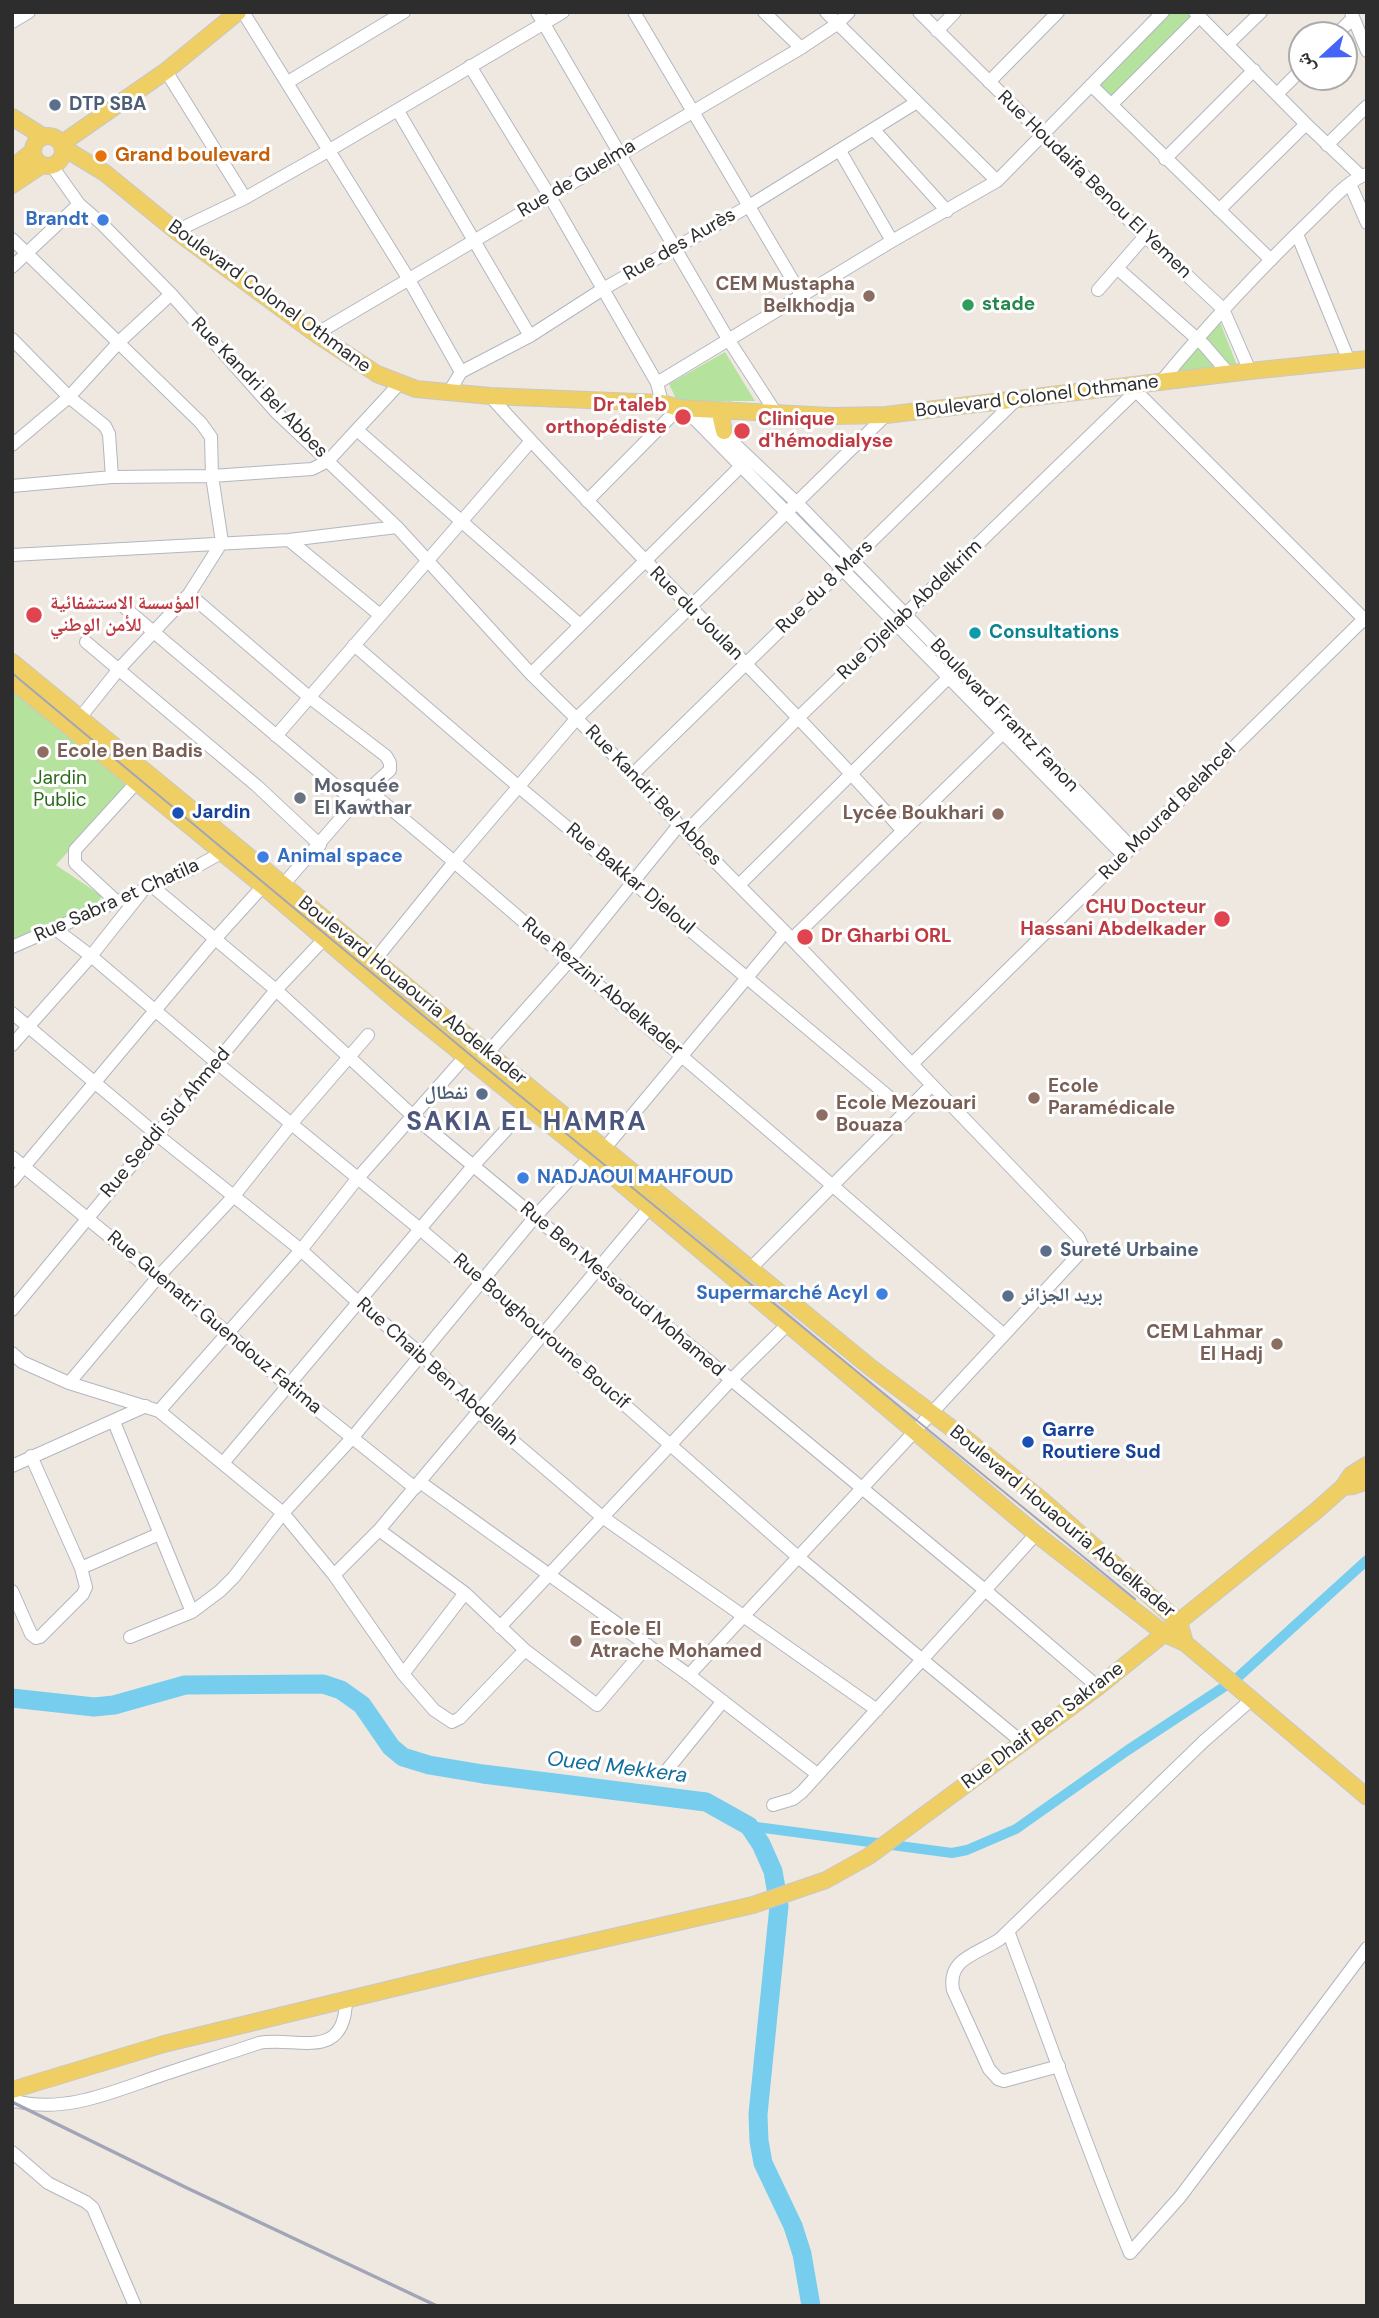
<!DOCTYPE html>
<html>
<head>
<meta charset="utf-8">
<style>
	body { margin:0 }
	#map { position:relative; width:1379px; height:2318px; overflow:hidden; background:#eee8e0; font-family:"DM Sans","Noto Naskh Arabic",sans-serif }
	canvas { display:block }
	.frame { position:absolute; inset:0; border:14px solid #2d2d2d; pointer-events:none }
	.north { position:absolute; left:1288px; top:21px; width:70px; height:70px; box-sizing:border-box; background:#fff; border:2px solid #ababab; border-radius:50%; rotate:248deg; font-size:19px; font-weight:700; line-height:28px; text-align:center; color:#2d2d2d }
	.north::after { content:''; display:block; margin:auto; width:24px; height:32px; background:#4465f7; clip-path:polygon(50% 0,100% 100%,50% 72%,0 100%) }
</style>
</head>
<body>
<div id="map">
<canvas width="1379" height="2318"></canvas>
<div class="frame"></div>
<div class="north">ش</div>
</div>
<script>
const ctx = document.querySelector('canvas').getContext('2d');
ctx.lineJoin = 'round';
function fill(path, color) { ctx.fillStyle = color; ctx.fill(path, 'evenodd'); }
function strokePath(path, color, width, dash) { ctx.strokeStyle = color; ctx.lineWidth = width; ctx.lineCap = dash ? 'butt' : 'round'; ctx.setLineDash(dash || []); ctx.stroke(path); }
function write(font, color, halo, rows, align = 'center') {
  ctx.font = font + ' "DM Sans","Noto Naskh Arabic",sans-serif'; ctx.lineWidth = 6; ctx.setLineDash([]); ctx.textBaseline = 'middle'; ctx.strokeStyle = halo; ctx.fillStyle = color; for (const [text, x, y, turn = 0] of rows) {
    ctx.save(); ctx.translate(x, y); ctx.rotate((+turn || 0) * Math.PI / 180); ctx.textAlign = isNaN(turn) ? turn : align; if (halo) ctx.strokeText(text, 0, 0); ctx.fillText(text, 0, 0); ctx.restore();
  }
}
fill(new Path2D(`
	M 1167,12 L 1187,12 L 1193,19 L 1111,102 L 1094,85 Z
	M 1220,322 L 1238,368 L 1168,376 Z
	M 725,352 L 755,401 L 677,401 L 669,384 Z
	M 12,687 L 129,784 L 56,865 L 102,896 L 92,912 L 12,949 Z`), '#b5e39e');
strokePath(new Path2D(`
	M 749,1826 L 952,1853 L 967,1850 L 1016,1829 L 1128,1750 L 1236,1679 L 1367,1560`), '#76cded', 10);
strokePath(new Path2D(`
	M 12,1698 L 94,1707 L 114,1705 L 185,1685 L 323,1684 L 341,1690 L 362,1705 L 391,1747 L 403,1757 L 429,1765 L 483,1774 L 706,1802 L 749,1826 L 761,1844 L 773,1871 L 779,1906 L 758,2114 L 759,2141 L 763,2163 L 793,2226 L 802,2254 L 811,2306`), '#76cded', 19);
const minor = new Path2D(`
	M 243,12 L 408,278 L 461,372
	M 537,12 L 728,339 L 776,413
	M 634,12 L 802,296
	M 764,12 L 801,48
	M 826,12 L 997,181
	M 919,12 L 1145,236 L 1223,309 L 1250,371
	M 1195,12 L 1306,124 L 1361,176
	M 1351,12 L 1367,51
	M 12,22 L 29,12
	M 937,31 L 955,12
	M 1336,35 L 1353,18
	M 1228,44 L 1261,12
	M 470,66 L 549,195 L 657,383 L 662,403
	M 166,71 L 245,198
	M 288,82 L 404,12
	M 989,82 L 1058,12
	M 1091,85 L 1271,260
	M 1277,94 L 1302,69
	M 1111,105 L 1199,17
	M 398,111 L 530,336
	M 874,130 L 947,211
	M 1327,145 L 1367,106
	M 840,151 L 892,241
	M 1165,159 L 1254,70
	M 52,166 L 79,204 L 102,224 L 171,294 L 277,413 L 397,527 L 531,674 L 633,774 L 679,825 L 785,932 L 1078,1237 L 1082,1245 L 1079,1254 L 689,1675
	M 1350,184 L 1367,223
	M 1219,210 L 1306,124
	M 176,231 L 245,198 L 328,151 L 563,12
	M 1297,234 L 1349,361
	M 12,239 L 201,423 L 211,437 L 212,476 L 222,542 L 189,594 L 119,669 L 79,719
	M 12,267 L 79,204
	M 1117,268 L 1204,345 L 1230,375
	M 1098,290 L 1145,236
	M 316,334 L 801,48 L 837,24 L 849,12
	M 12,339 L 69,397 L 105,426 L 109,434 L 112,477
	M 657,383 L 892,241 L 997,181 L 1163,12
	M 1160,383 C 1209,323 1262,267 1317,214 C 1332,200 1347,181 1367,174
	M 1132,387 L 1367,622
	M 449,392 L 461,372 L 530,336 L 603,289 L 749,206 L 917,102
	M 490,396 C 624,545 770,682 903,831
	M 684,408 L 1124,856
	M 698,409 L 797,503 L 1131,847
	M 357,430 L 580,625
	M 12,445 L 69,397 L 120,341 L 171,294
	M 12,486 L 112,477 L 212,476 L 312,469 L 328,461 L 400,383
	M 587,501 L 679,408
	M 289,540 L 380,615
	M 12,555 L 289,540 L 397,527
	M 189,594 L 309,697 L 386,756 L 390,763 L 390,770 L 355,802 L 283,885
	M 124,607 L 355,802
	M 86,642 L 257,786 L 320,845
	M 354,645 L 519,787 L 906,1111
	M 531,674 L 741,466
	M 276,736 L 531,441
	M 633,774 L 1017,399
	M 369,791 C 438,846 503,905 571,962 C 716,1085 861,1209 1004,1335
	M 686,832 L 798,718 L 1136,391
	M 739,885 L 948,678
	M 152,886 L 276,990 L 412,1115 L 986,1591 L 1098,1687
	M 116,901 L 75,863 L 75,850 L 136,783
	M 54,928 L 91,956 L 217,1063 L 420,1229 L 544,1334 L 798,1557 L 1023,1743
	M 792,939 L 1007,729
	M 12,947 L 194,868 L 221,853 L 226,846
	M 374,961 L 455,861 L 577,718 L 886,415
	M 12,1013 L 156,1134 L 301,1250 L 359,1303 L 421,1354 L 479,1412 L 601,1516 L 877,1710
	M 12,1045 L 91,956 L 141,893
	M 483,1058 L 569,961 L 679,825
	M 912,1064 L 1364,619
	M 605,1148 L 785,932
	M 12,1157 L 229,1334 L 289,1387 L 415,1488
	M 12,1181 L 215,939 L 263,886
	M 751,1268 L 932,1085
	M 12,1310 L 276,990 L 324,939
	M 12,1353 L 22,1362 L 69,1383 L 159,1411 L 283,1513 L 334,1575 L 403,1674 L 434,1710 L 452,1722 L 460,1718 L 525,1650
	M 69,1383 L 158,1277 L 233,1197 L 292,1123 L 368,1035
	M 159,1411 L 301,1250 L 357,1179 L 470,1051
	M 114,1422 L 192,1612
	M 223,1463 L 473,1166 L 528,1106
	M 12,1466 L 146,1406
	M 420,1482 L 689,1675 L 817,1774
	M 379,1530 L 465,1593 L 525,1650 L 597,1705 L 648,1645
	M 81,1568 L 159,1534
	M 334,1575 L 379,1530 L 649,1208
	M 12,1591 L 31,1634 L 36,1638 L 40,1637 L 83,1594 L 86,1587 L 81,1568 L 31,1456
	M 500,1627 L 731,1380 L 789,1323
	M 130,1637 L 192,1612 L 220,1591 L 234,1577 L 283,1513 L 353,1437 L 534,1218 L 590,1157
	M 403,1674 L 465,1593
	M 667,1770 L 723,1701
	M 773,1805 L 793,1799 L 802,1792 L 1036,1534
	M 1008,1931 C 1049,2039 1086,2147 1130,2253 L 1180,2197 L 1367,1948
	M 1059,2066 L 1004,2081 L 998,2079 L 989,2069 L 953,1990 C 947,1958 978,1954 1000,1939 L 1204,1741 L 1251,1700
	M 12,2102 L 15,2101 C 66,2114 114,2091 162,2075 C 194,2064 227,2054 259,2043 C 296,2036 345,2063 346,2000
	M 12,2152 L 48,2183 L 86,2202 L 93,2208 L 135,2306`);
const major = new Path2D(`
	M 12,117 L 44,137
	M33 151a15 15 0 1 1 30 0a15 15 0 1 1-30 0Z
	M 61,144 L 166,71 L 238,12
	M 62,147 L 105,173 L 176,231 L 316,334 L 377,374 L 416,389 L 490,396 L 662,403 L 679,408 L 831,416 L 886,415 L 1250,371 L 1367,359
	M 12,168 L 33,151
	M 12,185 L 42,165
	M 724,431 L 721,418 L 729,410
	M 12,662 L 870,1367 L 966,1439 L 1043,1501 L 1179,1622 L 1185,1643
	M 12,680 L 263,886 L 398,1002 L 590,1157 L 1036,1534 L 1165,1634 L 1185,1643 L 1367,1797
	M 1343,1487 L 1353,1486 L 1367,1481
	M 12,2090 L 164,2044 L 481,1967 L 753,1905 L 826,1880 L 869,1856 L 1098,1687 L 1316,1511 L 1343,1487 L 1351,1475 L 1367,1465`);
strokePath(minor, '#b3b6c0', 14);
strokePath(major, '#c8c8c8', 18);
strokePath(minor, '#fff', 12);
strokePath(major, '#efcf64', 16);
strokePath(new Path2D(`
	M 12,673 L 480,1063 L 1135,1599`), '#a2a5b7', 2);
strokePath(new Path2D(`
	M 12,2102 L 187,2188 L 437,2306`), '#a2a5b7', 3.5);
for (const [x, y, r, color] of [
	[55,105,7,"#5c6f8a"],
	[101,156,7,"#e8710a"],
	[103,220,7,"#3f7fe0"],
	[869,296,7,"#8d6e63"],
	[968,305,7,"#2e9e5b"],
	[683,417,9,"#e0444e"],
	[742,431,9,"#e0444e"],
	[34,615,9,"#e0444e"],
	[975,633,7,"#0f9aa8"],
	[43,752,7,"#8d6e63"],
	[300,798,7,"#6b7280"],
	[178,813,7,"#1a4fb4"],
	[998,814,7,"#8d6e63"],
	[263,857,7,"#3f7fe0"],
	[1222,919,9,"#e0444e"],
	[805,937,9,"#e0444e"],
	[482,1094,7,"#5c6f8a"],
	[1034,1098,7,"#8d6e63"],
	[822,1115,7,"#8d6e63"],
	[523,1178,7,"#3f7fe0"],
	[1046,1251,7,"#5c6f8a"],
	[882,1294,7,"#3f7fe0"],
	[1008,1296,7,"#5c6f8a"],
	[1277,1344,7,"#8d6e63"],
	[1028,1442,7,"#1a4fb4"],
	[576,1641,7,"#8d6e63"]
]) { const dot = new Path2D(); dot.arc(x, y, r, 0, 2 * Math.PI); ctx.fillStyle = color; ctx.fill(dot); strokePath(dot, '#fff', 2.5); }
write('bold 19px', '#4e5e75', '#fff', [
	["DTP SBA",69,105],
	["نفطال",468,1094,"right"],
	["Sureté Urbaine",1060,1251],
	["بريد الجزائر",1022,1296]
], 'left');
write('bold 19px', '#c56008', '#fff', [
	["Grand boulevard",115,156]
], 'left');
write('19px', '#2d2d2d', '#fff', [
	["Rue de Guelma",577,179,-31],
	["Rue Houdaifa Benou El Yemen",1094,185,44],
	["Rue des Aurès",680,245,-30],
	["Boulevard Colonel Othmane",269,297,36],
	["Rue Kandri Bel Abbes",259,388,46],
	["Boulevard Colonel Othmane",1037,397,-7],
	["Rue du 8 Mars",825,587,-44],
	["Rue Djellab Abdelkrim",910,610,-44],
	["Rue du Joulan",696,614,45],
	["Boulevard Frantz Fanon",1004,716,46],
	["Rue Kandri Bel Abbes",653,796,46],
	["Rue Mourad Belahcel",1168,812,-45],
	["Rue Bakkar Djeloul",630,879,40],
	["Rue Sabra et Chatila",117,901,-24],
	["Rue Rezzini Abdelkader",602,987,40],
	["Boulevard Houaouria Abdelkader",412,991,39],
	["Rue Seddi Sid Ahmed",166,1123,-50],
	["Rue Ben Messaoud Mohamed",622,1290,40],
	["Rue Guenatri Guendouz Fatima",214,1323,40],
	["Rue Boughouroune Boucif",541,1332,41],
	["Rue Chaib Ben Abdellah",437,1372,42],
	["Boulevard Houaouria Abdelkader",1062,1522,40],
	["Rue Dhaif Ben Sakrane",1043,1726,-37]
]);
write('bold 19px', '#366cbe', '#fff', [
	["Brandt",89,220],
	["Animal space",277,857,"left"],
	["NADJAOUI MAHFOUD",537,1178,"left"],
	["Supermarché Acyl",868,1294]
], 'right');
write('bold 19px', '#785e54', '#fff', [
	["CEM Mustapha",855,285,"right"],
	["Belkhodja",855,307,"right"],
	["Ecole Ben Badis",57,752],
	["Lycée Boukhari",984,814,"right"],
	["Ecole",1048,1087],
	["Paramédicale",1048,1109],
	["Ecole Mezouari",836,1104],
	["Bouaza",836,1126],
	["CEM Lahmar",1263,1333,"right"],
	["El Hadj",1263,1355,"right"],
	["Ecole El",590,1630],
	["Atrache Mohamed",590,1652]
], 'left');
write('bold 19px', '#27864d', '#fff', [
	["stade",982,305]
], 'left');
write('bold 19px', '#be3a42', '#fff', [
	["Dr taleb",667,406,"right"],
	["orthopédiste",667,428,"right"],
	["Clinique",758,420],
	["d'hémodialyse",758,442],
	["المؤسسة الاستشفائية",50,604],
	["للأمن الوطني",50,626],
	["CHU Docteur",1206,908,"right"],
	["Hassani Abdelkader",1206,930,"right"],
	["Dr Gharbi ORL",821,937]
], 'left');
write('bold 19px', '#0d838f', '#fff', [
	["Consultations",989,633]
], 'left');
write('19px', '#2c6a1c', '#fff', [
	["Jardin",60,779],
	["Public",60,801]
]);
write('bold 19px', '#5b616d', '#fff', [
	["Mosquée",314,787],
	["El Kawthar",314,809]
], 'left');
write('bold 19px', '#164399', '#fff', [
	["Jardin",192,813],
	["Garre",1042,1431],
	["Routiere Sud",1042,1453]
], 'left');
write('italic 21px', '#106d9e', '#fff', [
	["Oued Mekkera",617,1768,7]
]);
ctx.letterSpacing = '2px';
write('bold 26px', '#4d567d', '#fff', [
	["SAKIA EL HAMRA",527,1123]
]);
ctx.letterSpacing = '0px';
</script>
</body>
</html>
